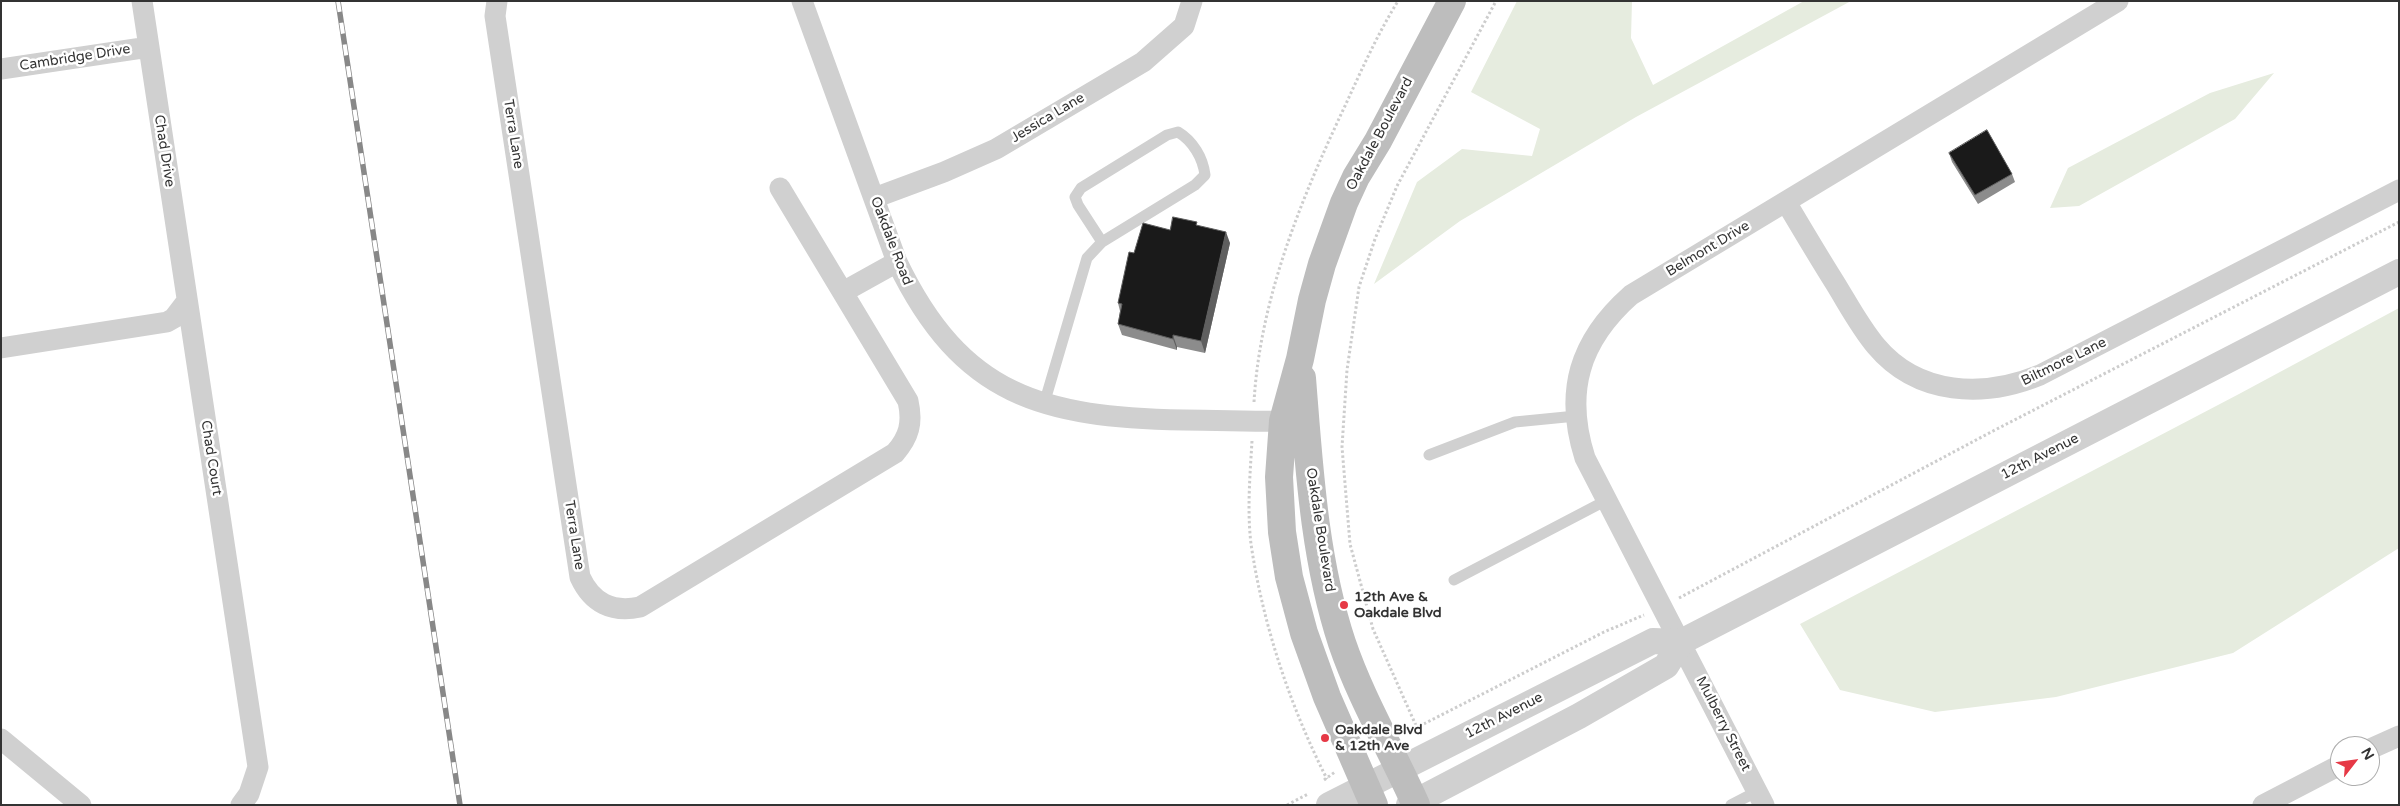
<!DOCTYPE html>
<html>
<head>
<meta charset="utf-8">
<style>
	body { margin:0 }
	#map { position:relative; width:2400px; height:806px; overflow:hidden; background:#fff; font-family:"Varela Round",sans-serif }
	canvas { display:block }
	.frame { position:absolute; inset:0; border:2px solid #333; pointer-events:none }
	.north { position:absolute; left:2330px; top:736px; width:50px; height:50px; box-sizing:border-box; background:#fff; border:1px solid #adadad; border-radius:50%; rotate:60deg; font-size:14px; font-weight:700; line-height:20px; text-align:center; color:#333 }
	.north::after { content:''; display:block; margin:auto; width:18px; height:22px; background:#e63946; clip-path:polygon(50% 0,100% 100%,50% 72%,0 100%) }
</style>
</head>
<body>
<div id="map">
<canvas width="2400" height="806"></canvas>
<div class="frame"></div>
<div class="north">N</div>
</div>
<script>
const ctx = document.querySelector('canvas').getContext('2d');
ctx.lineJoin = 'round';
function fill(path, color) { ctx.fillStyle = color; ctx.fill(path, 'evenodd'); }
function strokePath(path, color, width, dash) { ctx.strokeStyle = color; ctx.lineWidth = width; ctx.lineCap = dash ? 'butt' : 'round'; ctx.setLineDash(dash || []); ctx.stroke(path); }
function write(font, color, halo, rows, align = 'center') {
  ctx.font = font + ' "Varela Round",sans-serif'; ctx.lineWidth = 5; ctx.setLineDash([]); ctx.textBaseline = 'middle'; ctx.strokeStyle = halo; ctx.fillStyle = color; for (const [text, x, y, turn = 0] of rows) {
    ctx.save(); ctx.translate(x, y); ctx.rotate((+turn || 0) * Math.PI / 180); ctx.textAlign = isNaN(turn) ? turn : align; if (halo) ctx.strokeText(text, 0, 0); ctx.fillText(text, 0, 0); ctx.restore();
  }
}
fill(new Path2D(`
	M 1517,1 L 1632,1 L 1631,38 L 1653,85 L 1804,1 L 1851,1 L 1636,117 L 1460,221 L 1374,284 L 1417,182 L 1462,149 L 1532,156 L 1540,129 L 1471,92 Z
	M 2274,73 L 2235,119 L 2079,206 L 2050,208 L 2068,168 L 2210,93 Z
	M 2399,308 L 2399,548 L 2233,653 L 2056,697 L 1935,712 L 1840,690 L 1800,624 L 2239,394 Z`), '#e6ecdf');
strokePath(new Path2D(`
	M 1254,402 C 1260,299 1301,199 1345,106 C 1361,71 1377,35 1398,1
	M 1252,441 C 1250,475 1247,510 1251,544 C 1263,625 1290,706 1327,779
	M 1679,598 L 1993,431 L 2399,222
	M 1418,730 L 1373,629 L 1350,544 L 1342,447 L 1347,370 L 1359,287 L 1375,239 L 1397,186 L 1496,1
	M 1406,733 L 1604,632 L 1644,615
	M 1324,780 L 1335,772
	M 1287,805 L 1308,794`), '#cdcdcd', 3, [2.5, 2.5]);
strokePath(new Path2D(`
	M 1044,404 L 1087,258 L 1102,242 L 1195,185 L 1205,175 C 1203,158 1193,141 1178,132 L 1167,135 L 1081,188 L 1075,197 L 1078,205 L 1102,242
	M 1429,455 L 1515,422 L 1576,416
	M 1454,580 L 1607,500
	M 1731,805 L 1758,791`), '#d0d0d0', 11);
strokePath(new Path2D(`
	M 142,1 L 258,767 L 249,794 L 241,805
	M 497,1 L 495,16 L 580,577 C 592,603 612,613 640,607 L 895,453 C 909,437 913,423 908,401 L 780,188
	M 802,1 L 897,262 C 962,397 1043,417 1184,420 C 1222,420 1260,422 1298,421
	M 1,69 L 149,47
	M 874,198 L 944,172 L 996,149 L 1143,62 L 1184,26 L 1192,1
	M 1786,202 C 1802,229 1818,256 1835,283 C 1848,304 1860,327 1876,346 C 1918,396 1984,398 2040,375 L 2399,190
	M 843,292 L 897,262
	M 1,348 L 167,322 L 174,318 L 187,301
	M 1,739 L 81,805
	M 2370,749 L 2399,736
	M 1764,805 L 1585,458 C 1564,392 1579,341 1631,295 L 2118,1
	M 2263,805 L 2340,765`), '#d0d0d0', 21);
strokePath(new Path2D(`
	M 1329,805 L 1653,641 L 1681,642
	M 1409,805 L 1579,716 L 1666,666 L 1681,642 L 2399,272`), '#d0d0d0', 26);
strokePath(new Path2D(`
	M 1302,378 C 1309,466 1314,558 1342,643 C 1361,699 1392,751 1416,805
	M 1374,805 L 1327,697 L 1304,633 L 1289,577 L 1282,532 L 1279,477 L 1283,421 L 1300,359 L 1312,300 L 1322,264 L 1344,203 L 1356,177 L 1378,141 L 1452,1`), '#bdbdbd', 28);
const rail = new Path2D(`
	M 338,1 L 460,805`);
strokePath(rail, '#888', 5.5);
strokePath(rail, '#fff', 4, [11]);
fill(new Path2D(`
	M 1949,153 L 2012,174 L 2015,182 L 1978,204 L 1952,162 Z
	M 1198,226 L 1230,243 L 1205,353 L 1177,347 L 1177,350 L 1122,335 L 1118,324 L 1120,311 L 1118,303 L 1134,253 L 1170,230 Z`), '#8c8c8c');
fill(new Path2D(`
	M 1226,232 L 1230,243 L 1205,353 L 1201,341 Z
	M 1173,335 L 1177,347 L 1177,350 L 1173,339 Z`), '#5f5f5f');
const building = new Path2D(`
	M 1987,130 L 2012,174 L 1975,195 L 1949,153 Z
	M 1173,217 L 1197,222 L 1196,225 L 1226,232 L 1201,341 L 1173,335 L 1173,339 L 1118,324 L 1122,304 L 1118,303 L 1129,252 L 1134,253 L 1143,223 L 1170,230 Z`);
fill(building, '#1a1a1a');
strokePath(building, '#5f5f5f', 1);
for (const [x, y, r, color] of [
	[1344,605,5,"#e63946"],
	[1325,738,5,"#e63946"]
]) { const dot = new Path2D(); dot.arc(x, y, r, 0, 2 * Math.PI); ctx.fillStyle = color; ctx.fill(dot); strokePath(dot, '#fff', 2); }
write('14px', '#333', '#fff', [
	["Cambridge Drive",75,58,-9],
	["Jessica Lane",1048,118,-31],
	["Terra Lane",513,134,81],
	["Oakdale Boulevard",1380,134,-62],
	["Chad Drive",164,151,81],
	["Oakdale Road",891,241,69],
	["Belmont Drive",1708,249,-31],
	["Biltmore Lane",2064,362,-26],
	["12th Avenue",2040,457,-27],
	["Chad Court",211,458,81],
	["Oakdale Boulevard",1320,530,81],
	["Terra Lane",574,535,81],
	["12th Avenue",1504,716,-27],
	["Mulberry Street",1723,724,63]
]);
write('bold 14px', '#333', '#fff', [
	["12th Ave &",1354,597],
	["Oakdale Blvd",1354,613],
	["Oakdale Blvd",1335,730],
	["& 12th Ave",1335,746]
], 'left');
</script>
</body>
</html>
